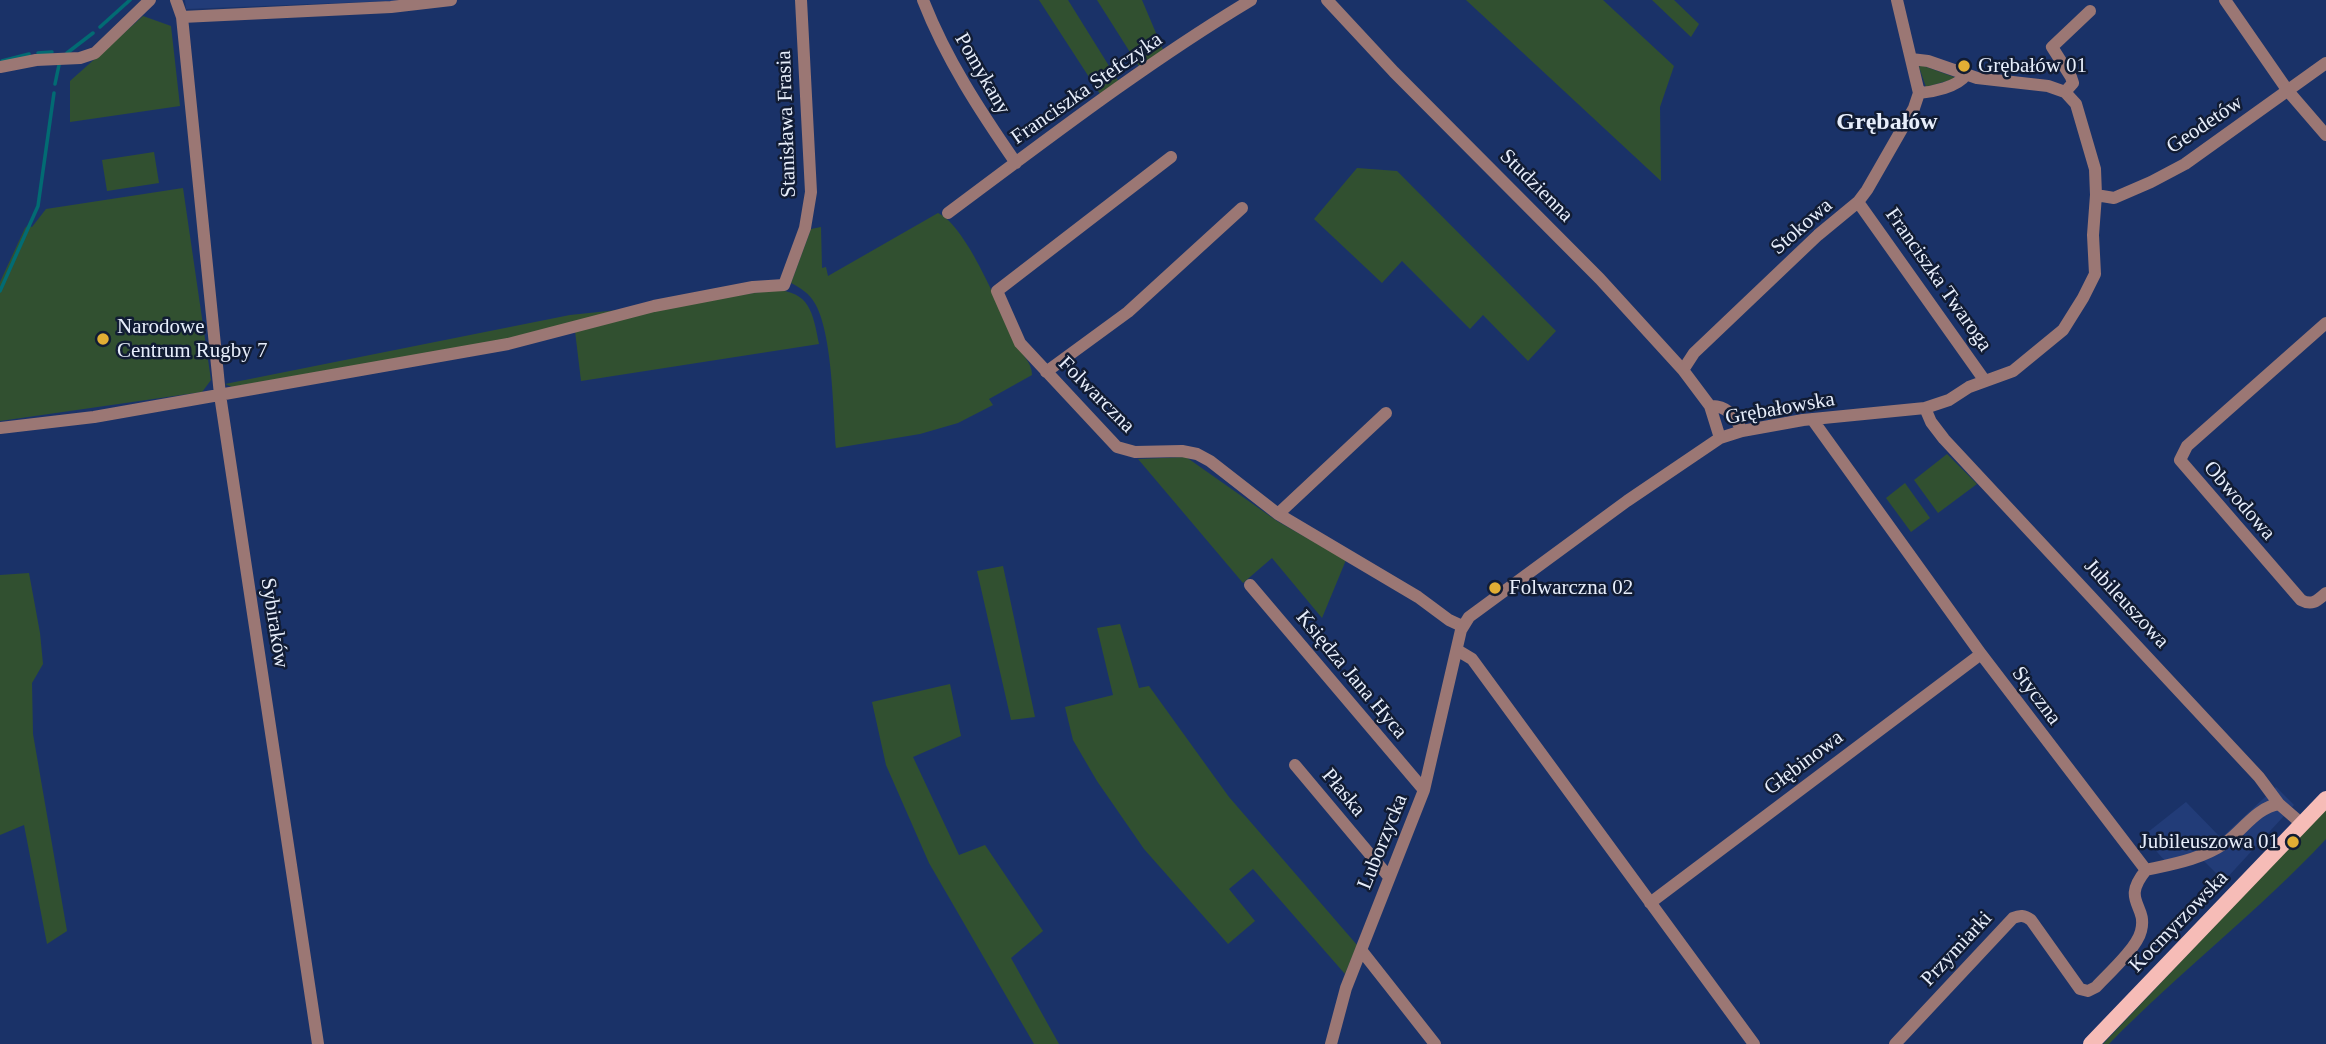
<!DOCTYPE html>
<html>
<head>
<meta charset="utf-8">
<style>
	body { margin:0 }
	canvas { display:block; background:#1a3268 }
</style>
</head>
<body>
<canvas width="2326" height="1044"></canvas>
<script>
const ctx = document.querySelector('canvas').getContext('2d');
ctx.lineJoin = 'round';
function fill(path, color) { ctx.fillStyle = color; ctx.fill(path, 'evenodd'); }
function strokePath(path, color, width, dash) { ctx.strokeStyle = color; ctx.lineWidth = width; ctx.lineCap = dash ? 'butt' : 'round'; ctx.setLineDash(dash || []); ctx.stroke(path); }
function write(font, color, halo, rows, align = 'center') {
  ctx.font = font + ' Georgia,serif'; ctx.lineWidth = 5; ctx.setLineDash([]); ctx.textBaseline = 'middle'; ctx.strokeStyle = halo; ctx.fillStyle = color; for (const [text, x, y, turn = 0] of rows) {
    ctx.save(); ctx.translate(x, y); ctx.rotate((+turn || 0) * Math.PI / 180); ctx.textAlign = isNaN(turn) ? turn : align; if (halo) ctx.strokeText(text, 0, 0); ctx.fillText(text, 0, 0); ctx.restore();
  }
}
fill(new Path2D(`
	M 185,0 L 415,0 L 186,9 Z
	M 2276,787 L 2294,805 L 2224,881 L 2201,858 L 2173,870 L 2143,836 L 2186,802 L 2221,838 Z`), '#223c78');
fill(new Path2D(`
	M 1039,0 L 1068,0 L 1119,82 L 1100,94 Z
	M 1097,0 L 1142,0 L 1164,52 L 1140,68 Z
	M 1466,0 L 1603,0 L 1674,66 L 1660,107 L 1661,181 Z
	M 1652,0 L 1674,0 L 1699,24 L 1691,37 Z
	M 143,16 L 171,26 L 180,106 L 70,122 L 70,81 Z
	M 1921,65 L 1954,77 L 1954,79 L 1926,87 L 1919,67 Z
	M 154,152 L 159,183 L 107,191 L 102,160 Z
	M 1357,168 L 1397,171 L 1556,331 L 1528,361 L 1483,315 L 1470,329 L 1402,261 L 1382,283 L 1314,219 Z
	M 183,188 L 211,380 L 202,392 L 0,421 L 0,282 L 25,228 L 28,225 L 32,227 L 46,209 Z
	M 938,213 C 967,226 1001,312 1015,342 C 1021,354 1032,362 1032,375 L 989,399 L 993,405 L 958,423 L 920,434 L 836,448 C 833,413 833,326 812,299 C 807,292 799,287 791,283 L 811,229 L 821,227 L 822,268 L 826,267 L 828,276 Z
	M 774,290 C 810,291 813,313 819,344 L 581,381 L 575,331 L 672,305 Z
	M 637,308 L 543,334 L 232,387 L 225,384 L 570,315 Z
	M 1947,454 L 1977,484 L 1938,513 L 1914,480 Z
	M 1186,457 L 1277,521 L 1346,560 L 1322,618 L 1272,558 L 1243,583 L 1138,459 Z
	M 1905,483 L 1930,518 L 1911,532 L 1886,498 Z
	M 1003,566 L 1035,717 L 1011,720 L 977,571 Z
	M 29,573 L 40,633 L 43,664 L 32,683 L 33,734 L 67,931 L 47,944 L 24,825 L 0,835 L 0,575 Z
	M 1120,624 L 1139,688 L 1149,686 L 1229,797 L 1357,945 L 1345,974 L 1253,869 L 1229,889 L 1255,921 L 1228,944 L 1144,849 L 1097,781 L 1073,740 L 1065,707 L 1113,695 L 1097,628 Z
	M 950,684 L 961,736 L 913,757 L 959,855 L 985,845 L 1043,931 L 1011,958 L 1059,1044 L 1034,1044 L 929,863 L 886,765 L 872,702 Z
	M 2326,808 L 2326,839 C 2259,911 2179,972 2109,1044 L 2103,1044 Z`), '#315030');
strokePath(new Path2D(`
	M 100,27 L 130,0
	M 38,53 L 52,52
	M 67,53 L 93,33
	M 2,61 L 29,54
	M 55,84 L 59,65
	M 0,291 L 38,206 L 54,93`), '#026b73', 3.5);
strokePath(new Path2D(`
	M 176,0 L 182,17 L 220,395 L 318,1044
	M 923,0 C 946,59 980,111 1016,163
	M 1327,0 L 1394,72 L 1600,279 L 1683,370 L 1710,406 L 1720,438
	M 2225,0 L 2288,91 L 2326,135
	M 182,17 L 391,7 L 451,0
	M 0,67 L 36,60 L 80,58 L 95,53 L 150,0
	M 2065,92 L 2073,83 L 2071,77 L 2052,47 L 2090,11
	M 1919,93 C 1933,92 1957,87 1966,75
	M 1171,157 L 997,291 L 1020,343 L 1117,447 L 1135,452 L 1182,451 L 1197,454 L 1210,461 L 1278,514 L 1418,597 L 1449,620 L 1462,626
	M 2096,195 L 2114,198 L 2151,182 L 2185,164 L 2326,63
	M 1858,202 L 1985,381
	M 948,213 C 1046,140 1146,63 1251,0
	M 2326,323 L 2187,446 L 2180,460 L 2301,600 C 2312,606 2317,601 2326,593
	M 1683,370 L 1694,353 L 1818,235 L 1858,202 L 1867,190 L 1914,108 L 1919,93 L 1897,0
	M 1046,372 L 1128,312 L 1242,208
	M 1710,406 C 1726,405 1736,417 1742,431
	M 1925,408 L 1931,422 L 1944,439 L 2259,777 L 2279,804 L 2302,824
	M 1812,419 L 1981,654 L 2146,870 C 2173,864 2202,859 2225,843 C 2242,831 2257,807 2279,804
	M 0,428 L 94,417 L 508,344 L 654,306 L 753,287 L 784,285 L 805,228 L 811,192 L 801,0
	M 1278,514 L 1386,413
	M 1250,585 L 1424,790
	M 1457,650 L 1472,659 L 1754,1044
	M 1295,765 L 1389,877
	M 1650,903 L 1981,654
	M 1361,950 L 1435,1044
	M 1331,1044 L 1346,988 L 1424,790 L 1461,630 L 1469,617 L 1627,501 L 1720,438 L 1742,431 L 1803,420 L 1925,408 L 1949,400 L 1969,387 L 2013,371 L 2063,330 L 2083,298 L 2095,274 L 2093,235 L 2096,195 L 2095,169 L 2076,104 L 2065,92 L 2048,86 L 1977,78 L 1928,61 L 1911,59
	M 1895,1044 L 2013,918 C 2020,915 2024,915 2031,920 L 2080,989 L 2088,991 L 2096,987 C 2108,974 2137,948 2141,931 C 2148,904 2120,902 2146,870`), '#9b7774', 12);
strokePath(new Path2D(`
	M 2091,1044 L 2326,799`), '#f6bcb7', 16);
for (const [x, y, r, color] of [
	[1964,66,7,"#e2ae34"],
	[103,339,7,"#e2ae34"],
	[1495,588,7,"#e2ae34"],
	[2293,842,7,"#e2ae34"]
]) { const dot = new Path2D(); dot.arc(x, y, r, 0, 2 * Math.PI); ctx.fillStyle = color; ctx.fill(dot); strokePath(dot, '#111c34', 2.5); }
write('21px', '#e7eefb', '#111c34', [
	["Grębałów 01",1978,66],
	["Narodowe",117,327],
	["Centrum Rugby 7",117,351],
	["Folwarczna 02",1509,588],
	["Jubileuszowa 01",2279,842,"right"]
], 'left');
write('21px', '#e7eefb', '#111c34', [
	["Pomykany",982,74,60],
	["Franciszka Stefczyka",1087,89,-35],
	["Stanisława Frasia",787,124,-92],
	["Geodetów",2205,125,-34],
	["Studzienna",1536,186,45],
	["Stokowa",1802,227,-41],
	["Franciszka Twaroga",1938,280,55],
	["Folwarczna",1096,395,45],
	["Grębałowska",1780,409,-10],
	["Obwodowa",2239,501,49],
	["Jubileuszowa",2126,604,47],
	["Sybiraków",274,623,81],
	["Księdza Jana Hyca",1351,675,50],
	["Styczna",2036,696,53],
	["Głębinowa",1804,763,-37],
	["Płaska",1343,793,50],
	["Luborzycka",1383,842,-68],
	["Kocmyrzowska",2179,922,-46],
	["Przymiarki",1957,949,-47]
]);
write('bold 24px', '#e7eefb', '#111c34', [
	["Grębałów",1887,123]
]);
</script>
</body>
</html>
